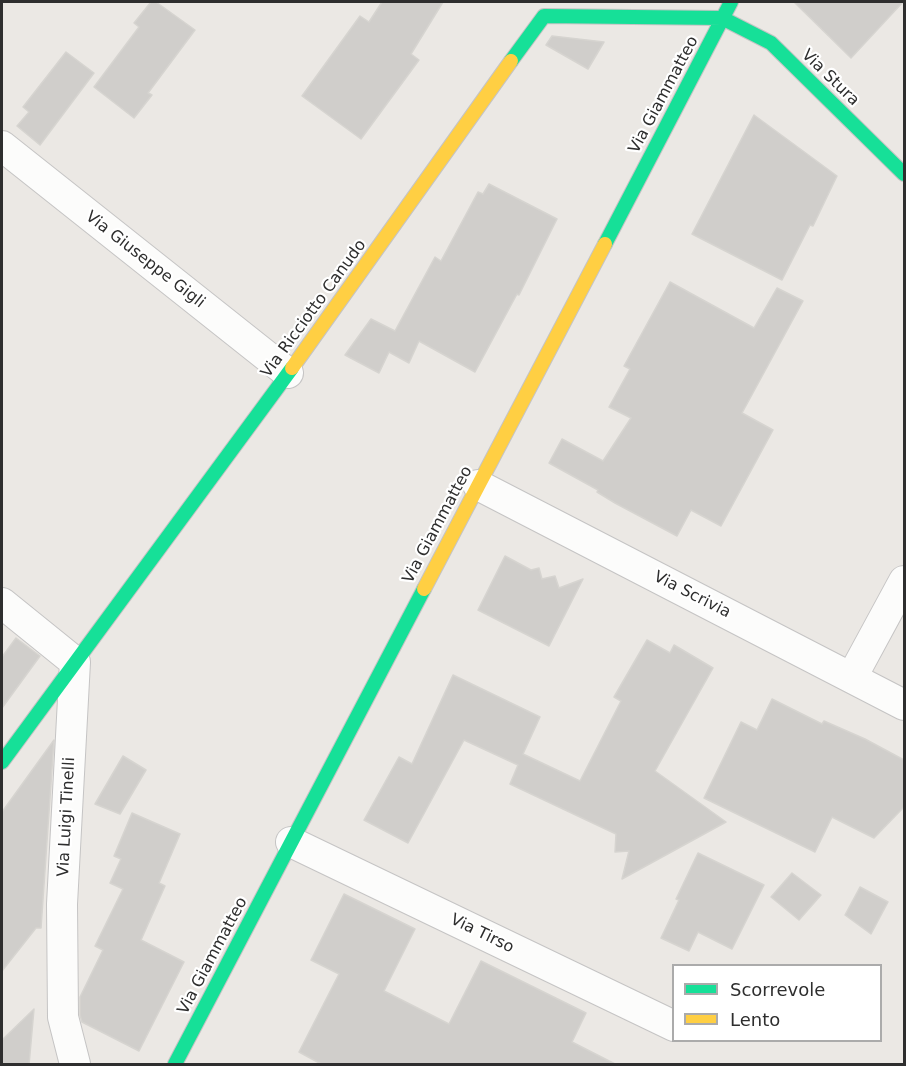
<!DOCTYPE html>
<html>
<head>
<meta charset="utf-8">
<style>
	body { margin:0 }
	#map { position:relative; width:906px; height:1066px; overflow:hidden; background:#ebe8e4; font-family:"DejaVu Sans",sans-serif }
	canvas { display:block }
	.frame { position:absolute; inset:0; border:3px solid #2e2e2e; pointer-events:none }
	.legend { position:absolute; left:672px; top:964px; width:210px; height:78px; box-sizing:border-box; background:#fff; border:2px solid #ababab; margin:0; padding:8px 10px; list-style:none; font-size:18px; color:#2e2e2e }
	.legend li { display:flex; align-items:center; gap:12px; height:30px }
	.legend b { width:30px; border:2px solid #ababab }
</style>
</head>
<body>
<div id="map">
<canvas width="906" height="1066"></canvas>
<div class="frame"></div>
<ul class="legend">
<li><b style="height:8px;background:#16e098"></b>Scorrevole</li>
<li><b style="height:8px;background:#ffcf43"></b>Lento</li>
</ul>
</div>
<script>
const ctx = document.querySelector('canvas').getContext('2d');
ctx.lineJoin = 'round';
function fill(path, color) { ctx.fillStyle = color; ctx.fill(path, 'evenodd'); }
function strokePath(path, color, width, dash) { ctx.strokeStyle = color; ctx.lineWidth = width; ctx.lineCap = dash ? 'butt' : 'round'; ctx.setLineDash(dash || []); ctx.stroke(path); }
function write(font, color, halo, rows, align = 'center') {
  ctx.font = font + ' "DejaVu Sans",sans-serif'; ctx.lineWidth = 4.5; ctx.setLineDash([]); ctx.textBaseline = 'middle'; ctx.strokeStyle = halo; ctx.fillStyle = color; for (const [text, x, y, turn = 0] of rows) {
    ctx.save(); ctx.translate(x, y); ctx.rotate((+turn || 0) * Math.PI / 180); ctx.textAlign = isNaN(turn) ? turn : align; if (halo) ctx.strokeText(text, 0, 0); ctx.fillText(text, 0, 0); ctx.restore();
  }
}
const building = new Path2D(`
	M 151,2 L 156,2 L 195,30 L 148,93 L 152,95 L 134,118 L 94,87 L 139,27 L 134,23 Z
	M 382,2 L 443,2 L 411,54 L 419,60 L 361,139 L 302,96 L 360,16 L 369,22 Z
	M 794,2 L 903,2 L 851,58 Z
	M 552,36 L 604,42 L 588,69 L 546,45 Z
	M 66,52 L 94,73 L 40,145 L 17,126 L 29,112 L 23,107 Z
	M 754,115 L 837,176 L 813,226 L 810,225 L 782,280 L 692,234 Z
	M 489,184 L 557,219 L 519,295 L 517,294 L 475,372 L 419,341 L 409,363 L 389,352 L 379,373 L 345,355 L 371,319 L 395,331 L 435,257 L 441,261 L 478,192 L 483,194 Z
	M 670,282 L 754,328 L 777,288 L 803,301 L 742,413 L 773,430 L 721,526 L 691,510 L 677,536 L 615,503 L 597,492 L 598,490 L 549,463 L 562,439 L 603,461 L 631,418 L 609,407 L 630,369 L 624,366 Z
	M 505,556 L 531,570 L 539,568 L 542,579 L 555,576 L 559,588 L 583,579 L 549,646 L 478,610 Z
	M 16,638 L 40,656 L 2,708 L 2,657 Z
	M 647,640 L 670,653 L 674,645 L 713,668 L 655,771 L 726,822 L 622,879 L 629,851 L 615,852 L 616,834 L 510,784 L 518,765 L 464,740 L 408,843 L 364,820 L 399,757 L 412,764 L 453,675 L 540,717 L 523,754 L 580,781 L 621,701 L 614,697 Z
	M 772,699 L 822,724 L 824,721 L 865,739 L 904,760 L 904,807 L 874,838 L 832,817 L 815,852 L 704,798 L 741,722 L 757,730 Z
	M 54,740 L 41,928 L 36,928 L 2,971 L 2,812 Z
	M 123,756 L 146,770 L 120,814 L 95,804 Z
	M 132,813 L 180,834 L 159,883 L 165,886 L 141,940 L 184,962 L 139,1051 L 82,1022 L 80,1015 L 80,997 L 103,950 L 95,946 L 123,889 L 110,883 L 121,859 L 114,856 Z
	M 698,853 L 764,885 L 732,949 L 698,932 L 689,951 L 661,938 L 679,900 L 676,899 Z
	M 792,873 L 821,895 L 799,920 L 771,897 Z
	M 860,887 L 888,902 L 871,934 L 845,915 Z
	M 344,894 L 415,929 L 384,991 L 449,1024 L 481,961 L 586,1013 L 572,1042 L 617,1065 L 323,1065 L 299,1052 L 339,974 L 311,960 Z
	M 34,1009 L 29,1065 L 2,1065 L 2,1040 Z`);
fill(building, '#d0cecb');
strokePath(building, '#d6d4d0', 1.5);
const street = new Path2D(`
	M 2,146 L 288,373
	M 478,485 L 904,705
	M 2,603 L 75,662 L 62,904 L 63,1017 L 75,1064
	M 852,677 L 904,581
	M 291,842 L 674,1026`);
const fast = new Path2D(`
	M 511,61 L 544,16 L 722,18 L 771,43 L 904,174
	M 605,244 L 731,2
	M 2,762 L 292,368
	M 175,1064 L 424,589`);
const slow = new Path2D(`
	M 292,368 L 511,61
	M 424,589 L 605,244`);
strokePath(street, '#c5c4c4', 32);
strokePath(fast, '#c5c4c4', 16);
strokePath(slow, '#c5c4c4', 16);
strokePath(street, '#fcfcfb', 30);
strokePath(fast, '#16e098', 14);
strokePath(slow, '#ffcf43', 14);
write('16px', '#2e2e2e', '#fff', [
	["Via Stura",830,78,44],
	["Via Giammatteo",664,95,-62],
	["Via Giuseppe Gigli",145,260,38],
	["Via Ricciotto Canudo",314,309,-54],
	["Via Giammatteo",438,525,-62],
	["Via Scrivia",692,595,27],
	["Via Luigi Tinelli",67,817,-87],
	["Via Tirso",482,934,26],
	["Via Giammatteo",213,956,-62]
]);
</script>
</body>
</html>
